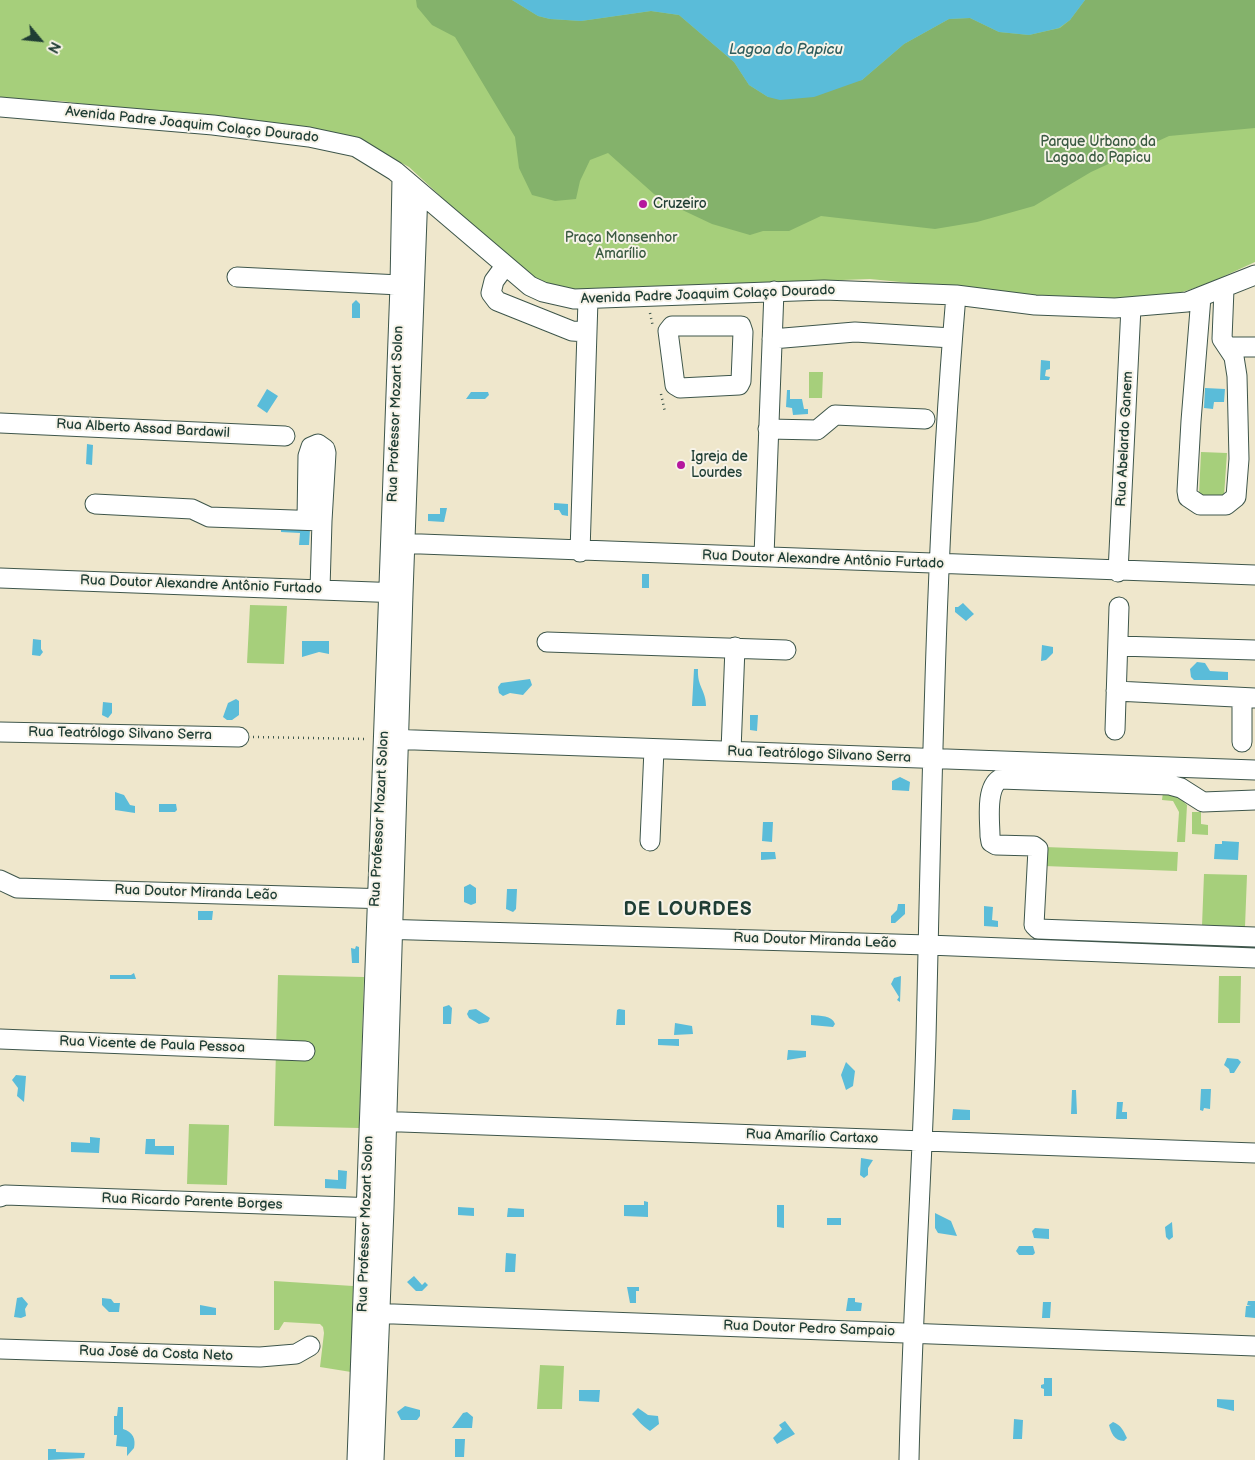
<!DOCTYPE html>
<html>
<head>
<meta charset="utf-8">
<style>
	body { margin:0 }
	#map { position:relative; width:1255px; height:1460px; overflow:hidden; background:#efe7cc; font-family:"Balsamiq Sans",sans-serif }
	canvas { display:block }
	.north { position:absolute; left:15px; top:15px; width:50px; height:50px; -webkit-text-stroke:4px #f7f3e8; paint-order:stroke; rotate:118deg; font-size:14px; font-weight:700; line-height:20px; text-align:center; color:#1f3d34 }
	.north::after { content:''; display:block; margin:auto; width:18px; height:22px; background:#1f3d34; clip-path:polygon(50% 0,100% 100%,50% 72%,0 100%) }
</style>
</head>
<body>
<div id="map">
<canvas width="1255" height="1460"></canvas>
<div class="north">N</div>
</div>
<script>
const ctx = document.querySelector('canvas').getContext('2d');
ctx.lineJoin = 'round';
function fill(path, color) { ctx.fillStyle = color; ctx.fill(path, 'evenodd'); }
function strokePath(path, color, width, dash) { ctx.strokeStyle = color; ctx.lineWidth = width; ctx.lineCap = dash ? 'butt' : 'round'; ctx.setLineDash(dash || []); ctx.stroke(path); }
function write(font, color, halo, rows, align = 'center') {
  ctx.font = font + ' "Balsamiq Sans",sans-serif'; ctx.lineWidth = 4; ctx.setLineDash([]); ctx.textBaseline = 'middle'; ctx.strokeStyle = halo; ctx.fillStyle = color; for (const [text, x, y, turn = 0] of rows) {
    ctx.save(); ctx.translate(x, y); ctx.rotate((+turn || 0) * Math.PI / 180); ctx.textAlign = isNaN(turn) ? turn : align; if (halo) ctx.strokeText(text, 0, 0); ctx.fillText(text, 0, 0); ctx.restore();
  }
}
fill(new Path2D(`
	M 0,0 L 1255,0 L 1255,262 L 1207,284 L 1173,295 L 1103,302 L 870,279 L 566,290 L 536,280 L 519,269 L 409,167 L 356,139 L 158,111 L 122,109 L 61,101 L 0,99 Z
	M 809,372 L 823,372 L 822,398 L 809,398 Z
	M 1201,452 L 1227,453 L 1224,496 L 1199,495 Z
	M 250,605 L 287,606 L 284,664 L 247,663 Z
	M 1163,792 L 1175,793 L 1187,805 L 1185,842 L 1177,842 L 1179,812 L 1173,801 L 1162,800 Z
	M 1192,812 L 1201,812 L 1201,824 L 1208,825 L 1208,835 L 1192,834 Z
	M 1045,847 L 1178,852 L 1177,871 L 1044,866 Z
	M 1204,874 L 1247,875 L 1245,927 L 1202,926 Z
	M 278,975 L 364,977 L 359,1128 L 274,1126 Z
	M 1219,976 L 1241,976 L 1240,1023 L 1218,1023 Z
	M 189,1124 L 229,1125 L 227,1185 L 187,1184 Z
	M 274,1281 L 353,1286 L 351,1372 L 320,1367 L 324,1333 L 323,1327 L 320,1324 L 284,1322 L 279,1330 L 274,1330 Z
	M 540,1365 L 564,1366 L 562,1409 L 537,1409 Z`), '#a6cf7b');
fill(new Path2D(`
	M 416,0 L 512,0 L 538,16 L 550,19 L 581,21 L 651,11 L 679,15 L 734,62 L 749,85 L 768,97 L 862,80 L 904,44 L 949,19 L 970,18 L 999,32 L 1029,35 L 1060,28 L 1070,20 L 1085,0 L 1255,0 L 1255,128 L 1169,136 L 1091,172 L 1034,206 L 977,222 L 935,229 L 821,216 L 789,231 L 763,231 L 750,235 L 712,224 L 676,207 L 654,194 L 608,153 L 590,160 L 580,181 L 576,199 L 555,201 L 532,195 L 519,168 L 515,137 L 455,37 L 432,25 L 417,7 Z`), '#84b26b');
fill(new Path2D(`
	M 512,0 L 1085,0 L 1070,20 L 1059,28 L 1029,35 L 999,32 L 970,18 L 949,19 L 904,44 L 862,80 L 814,97 L 780,100 L 768,97 L 749,85 L 734,62 L 679,15 L 651,11 L 581,21 L 550,19 L 538,16 Z
	M 356,300 L 360,304 L 360,318 L 352,318 L 352,304 Z
	M 1041,360 L 1050,361 L 1050,369 L 1046,370 L 1045,376 L 1050,377 L 1049,380 L 1040,380 Z
	M 1205,388 L 1225,389 L 1224,402 L 1214,402 L 1213,409 L 1204,408 Z
	M 267,389 L 278,396 L 267,413 L 257,406 Z
	M 787,390 L 790,390 L 790,399 L 802,399 L 804,409 L 808,409 L 808,414 L 793,415 L 792,408 L 786,407 Z
	M 471,392 L 488,392 L 489,395 L 485,399 L 466,399 Z
	M 87,444 L 93,445 L 92,465 L 86,464 Z
	M 554,503 L 568,504 L 568,516 L 562,515 L 559,510 L 554,510 Z
	M 440,508 L 447,508 L 444,522 L 428,521 L 428,514 L 440,514 Z
	M 281,528 L 310,529 L 309,545 L 299,545 L 300,533 L 281,532 Z
	M 642,574 L 649,574 L 649,588 L 642,588 Z
	M 963,603 L 974,614 L 966,621 L 955,612 L 955,607 L 958,607 Z
	M 33,639 L 41,640 L 41,649 L 43,652 L 40,656 L 32,655 Z
	M 302,641 L 329,641 L 329,654 L 319,652 L 302,657 Z
	M 1042,645 L 1053,647 L 1053,653 L 1046,660 L 1041,661 Z
	M 1197,662 L 1205,663 L 1210,671 L 1228,672 L 1228,680 L 1194,680 L 1191,677 L 1190,669 Z
	M 694,669 L 698,669 C 697,687 706,690 706,706 L 692,706 Z
	M 530,679 L 532,685 L 523,695 L 510,693 L 503,696 L 499,693 L 498,687 L 501,683 Z
	M 236,699 L 239,701 L 239,715 L 232,720 L 227,720 L 223,717 L 228,703 Z
	M 103,702 L 112,703 L 112,713 L 108,718 L 102,715 Z
	M 750,715 L 758,715 L 757,731 L 750,730 Z
	M 900,777 L 910,782 L 909,791 L 892,790 L 892,781 Z
	M 115,792 L 124,795 L 130,805 L 135,806 L 135,813 L 115,810 Z
	M 159,804 L 176,804 L 177,810 L 175,812 L 159,812 Z
	M 763,822 L 773,822 L 772,842 L 762,841 Z
	M 1222,841 L 1239,842 L 1238,860 L 1214,859 L 1215,844 L 1222,844 Z
	M 761,852 L 775,852 L 776,859 L 761,860 Z
	M 470,884 L 476,888 L 476,903 L 471,905 L 464,902 L 464,887 Z
	M 507,889 L 517,889 L 516,909 L 513,912 L 506,909 Z
	M 898,904 L 905,904 L 905,914 L 895,923 L 891,923 L 891,916 L 897,910 Z
	M 984,906 L 993,907 L 992,920 L 998,921 L 998,927 L 984,926 Z
	M 198,911 L 213,911 L 212,920 L 198,920 Z
	M 356,946 L 359,947 L 359,963 L 352,963 L 351,948 L 355,949 Z
	M 134,973 L 136,979 L 110,979 L 110,975 L 131,975 Z
	M 901,976 L 900,1002 L 897,1000 L 899,997 L 891,984 L 894,978 Z
	M 449,1005 L 452,1008 L 451,1024 L 443,1024 L 443,1007 Z
	M 476,1009 L 490,1018 L 488,1022 L 479,1024 L 469,1018 L 467,1014 L 469,1010 Z
	M 619,1009 L 625,1010 L 625,1025 L 616,1025 L 617,1010 Z
	M 811,1015 C 820,1016 832,1015 835,1024 L 833,1027 L 811,1025 Z
	M 675,1023 L 692,1026 L 693,1034 L 674,1035 Z
	M 658,1039 L 679,1039 L 679,1046 L 658,1045 Z
	M 788,1050 L 806,1051 L 806,1057 L 787,1060 Z
	M 1227,1058 L 1238,1059 L 1241,1062 L 1234,1073 L 1230,1073 L 1229,1069 L 1224,1065 Z
	M 846,1062 L 855,1071 L 853,1086 L 846,1090 L 841,1075 Z
	M 16,1075 L 26,1076 L 24,1102 L 17,1096 L 18,1088 L 12,1080 Z
	M 1201,1089 L 1211,1089 L 1210,1109 L 1204,1108 L 1203,1111 L 1200,1110 Z
	M 1072,1090 L 1076,1090 L 1077,1114 L 1071,1114 Z
	M 1117,1102 L 1123,1102 L 1122,1112 L 1127,1112 L 1127,1119 L 1116,1119 Z
	M 953,1109 L 970,1110 L 970,1120 L 952,1120 Z
	M 90,1137 L 100,1138 L 99,1153 L 71,1152 L 71,1142 L 90,1143 Z
	M 146,1139 L 155,1139 L 155,1146 L 174,1146 L 174,1155 L 145,1154 Z
	M 861,1158 L 873,1160 L 868,1168 L 868,1175 L 864,1178 L 860,1175 Z
	M 338,1170 L 347,1171 L 346,1189 L 325,1188 L 325,1179 L 338,1180 Z
	M 644,1201 L 648,1202 L 648,1217 L 624,1216 L 624,1205 L 644,1205 Z
	M 777,1205 L 784,1205 L 784,1228 L 777,1227 Z
	M 458,1207 L 474,1208 L 474,1216 L 458,1215 Z
	M 508,1208 L 524,1209 L 524,1217 L 507,1217 Z
	M 935,1213 L 951,1221 L 957,1236 L 938,1233 L 935,1228 Z
	M 827,1218 L 841,1218 L 841,1225 L 827,1225 Z
	M 1172,1222 L 1173,1237 L 1169,1240 L 1166,1237 L 1165,1227 Z
	M 1035,1228 L 1049,1229 L 1049,1239 L 1034,1238 L 1032,1231 Z
	M 1019,1246 L 1033,1246 L 1035,1253 L 1033,1255 L 1019,1255 L 1016,1251 Z
	M 506,1253 L 516,1254 L 515,1272 L 505,1272 Z
	M 414,1276 L 422,1285 L 425,1282 L 428,1285 L 422,1291 L 416,1291 L 407,1282 Z
	M 627,1287 L 639,1287 L 639,1291 L 636,1291 L 636,1303 L 630,1303 Z
	M 22,1297 L 28,1304 L 25,1309 L 26,1316 L 21,1318 L 14,1317 L 17,1298 Z
	M 102,1298 L 111,1299 L 114,1303 L 120,1303 L 119,1312 L 109,1312 L 102,1305 Z
	M 848,1298 L 855,1298 L 855,1302 L 862,1303 L 861,1311 L 846,1311 Z
	M 1248,1301 L 1255,1301 L 1255,1318 L 1245,1317 L 1246,1306 L 1251,1306 L 1247,1305 Z
	M 1043,1302 L 1051,1302 L 1050,1318 L 1042,1318 Z
	M 200,1305 L 216,1308 L 216,1315 L 200,1315 Z
	M 1044,1378 L 1052,1378 L 1052,1396 L 1044,1396 L 1044,1389 L 1041,1388 L 1041,1385 L 1044,1384 Z
	M 579,1390 L 600,1390 L 599,1402 L 579,1401 Z
	M 1217,1399 L 1234,1400 L 1234,1411 L 1217,1407 Z
	M 405,1406 L 420,1410 L 420,1416 L 417,1420 L 401,1420 L 397,1412 Z
	M 118,1407 L 123,1407 L 123,1429 C 133,1432 136,1439 134,1448 L 127,1456 L 127,1447 L 116,1446 L 117,1435 L 114,1435 L 114,1416 L 117,1416 Z
	M 638,1408 L 648,1415 L 658,1416 L 659,1424 L 650,1431 C 642,1426 638,1420 632,1414 Z
	M 467,1412 L 473,1417 L 472,1428 L 452,1428 L 463,1413 Z
	M 1014,1419 L 1023,1420 L 1022,1439 L 1013,1439 Z
	M 785,1421 L 795,1434 L 777,1444 L 773,1438 L 782,1429 L 779,1425 Z
	M 1113,1422 C 1121,1425 1123,1430 1127,1438 L 1124,1441 C 1114,1441 1111,1432 1109,1425 Z
	M 455,1439 L 465,1439 L 464,1457 L 455,1457 Z
	M 48,1449 L 56,1449 L 56,1452 L 85,1453 L 84,1458 L 48,1460 Z`), '#5abcd9');
const minor = new Path2D(`
	M 0,107 L 213,125 L 309,137 L 356,147 L 395,171 L 530,286 L 543,292 L 574,299 L 824,290 L 956,295 L 1035,305 L 1115,308 L 1187,302 L 1255,275
	M 505,266 L 494,281 L 491,293 L 497,301 L 572,331 L 587,332
	M 237,277 L 400,285
	M 1201,297 L 1191,421 L 1187,491 L 1188,497 L 1200,505 L 1226,505 L 1236,497 L 1239,459 L 1237,376 L 1234,357 L 1222,339 L 1224,289
	M 672,326 L 741,326 L 743,332 L 741,381 L 739,385 L 680,388 L 675,385 L 668,331 Z
	M 772,339 L 855,332 L 952,338
	M 1229,347 L 1255,347
	M 0,423 L 285,436
	M 768,429 L 817,430 L 835,415 L 925,419
	M 95,504 L 192,509 L 209,517 L 322,521 L 320,589
	M 307,520 L 308,456 L 311,447 L 318,444 L 325,449 L 326,453 L 322,521
	M 394,543 L 1255,575
	M 580,552 L 588,300
	M 764,556 L 774,291
	M 1118,572 L 1131,307
	M 0,578 L 401,593
	M 547,642 L 786,650
	M 1118,646 L 1255,650
	M 1116,691 L 1255,698
	M 1115,730 L 1119,607
	M 0,732 L 239,737
	M 387,739 L 1255,770
	M 1242,742 L 1242,698
	M 731,751 L 735,647
	M 1255,800 L 1203,802 L 1181,788 L 1170,785 L 1000,779 C 985,788 990,821 990,836 L 991,842 L 996,845 L 1034,846 L 1038,849 L 1034,925 L 1038,929 L 1255,937
	M 650,841 L 654,749
	M 0,880 L 17,888 L 389,899
	M 379,929 L 928,945 L 1255,958
	M 0,1039 L 305,1051
	M 374,1121 L 1255,1153
	M 0,1197 L 5,1195 L 378,1208
	M 367,1313 L 1255,1346
	M 0,1349 L 260,1357 L 296,1354 L 310,1346
	M 357,1460 L 400,285 L 402,178
	M 374,1460 L 384,1208 L 403,593 L 418,191
	M 909,1460 C 912,1319 922,1179 926,1038 C 932,791 935,542 956,295`);
strokePath(minor, '#3e564b', 21);
strokePath(new Path2D(`
	M 650,313 L 653,327
	M 661,394 L 665,412
	M 253,737 L 368,739`), '#3e564b', 2.5, [1, 4]);
strokePath(minor, '#fff', 19);
for (const [x, y, r, color] of [
	[643,204,5,"#b5179e"],
	[681,465,5,"#b5179e"]
]) { const dot = new Path2D(); dot.arc(x, y, r, 0, 2 * Math.PI); ctx.fillStyle = color; ctx.fill(dot); strokePath(dot, '#f7f3e8', 2); }
write('14px', '#1f3d34', '#f7f3e8', [
	["Avenida Padre Joaquim Colaço Dourado",192,125,6],
	["Avenida Padre Joaquim Colaço Dourado",708,295,-2],
	["Rua Professor Mozart Solon",396,414,-88],
	["Rua Alberto Assad Bardawil",143,429,3],
	["Rua Abelardo Ganem",1125,439,-87],
	["Rua Doutor Alexandre Antônio Furtado",823,560,2],
	["Rua Doutor Alexandre Antônio Furtado",201,585,2],
	["Rua Teatrólogo Silvano Serra",120,734,1],
	["Rua Teatrólogo Silvano Serra",819,755,2],
	["Rua Professor Mozart Solon",380,819,-87],
	["Rua Doutor Miranda Leão",196,893,2],
	["Rua Doutor Miranda Leão",815,941,2],
	["Rua Vicente de Paula Pessoa",152,1045,2],
	["Rua Amarílio Cartaxo",812,1137,2],
	["Rua Ricardo Parente Borges",192,1202,2],
	["Rua Professor Mozart Solon",366,1224,-88],
	["Rua Doutor Pedro Sampaio",809,1329,2],
	["Rua José da Costa Neto",156,1354,2]
]);
write('14px', '#3a5a42', '#f7f3e8', [
	["Parque Urbano da",1098,142],
	["Lagoa do Papicu",1098,158],
	["Praça Monsenhor",621,238],
	["Amarílio",621,254]
]);
write('14px', '#1f3d34', '#f7f3e8', [
	["Cruzeiro",653,204],
	["Igreja de",691,457],
	["Lourdes",691,473]
], 'left');
write('italic 15px', '#2e5d5d', '#f7f3e8', [
	["Lagoa do Papicu",786,50]
]);
ctx.letterSpacing = '1px';
write('bold 19px', '#1f3d34', '#f7f3e8', [
	["DE LOURDES",688,910]
]);
ctx.letterSpacing = '0px';
</script>
</body>
</html>
